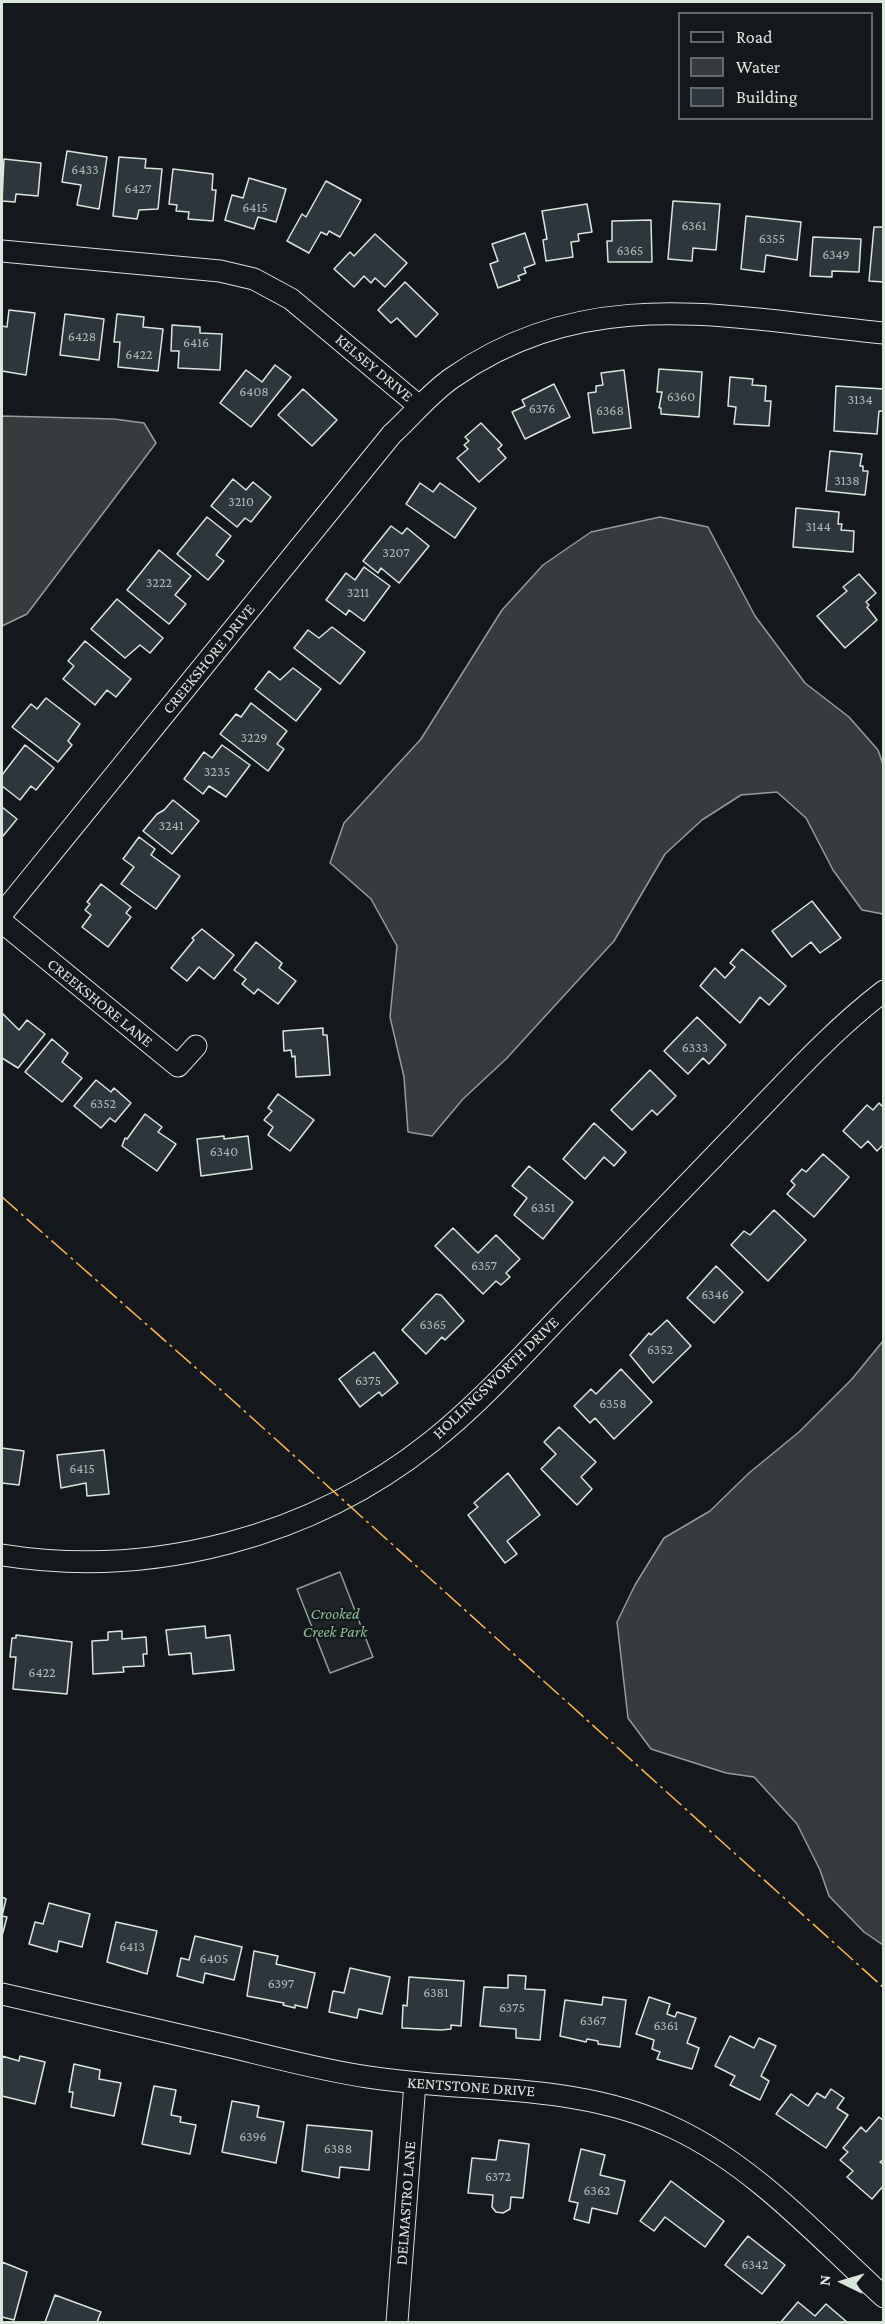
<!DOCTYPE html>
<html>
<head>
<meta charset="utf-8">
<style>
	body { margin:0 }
	#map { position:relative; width:885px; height:2324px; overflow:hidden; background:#14181c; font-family:"Crimson Pro",serif }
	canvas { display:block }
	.frame { position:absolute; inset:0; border:3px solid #d8e6dc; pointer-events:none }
	.legend { position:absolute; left:678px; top:12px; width:195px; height:108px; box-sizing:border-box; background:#14181c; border:2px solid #626a69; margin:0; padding:8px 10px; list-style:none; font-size:18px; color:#d8e6dc }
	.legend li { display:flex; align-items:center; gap:12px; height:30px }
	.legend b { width:30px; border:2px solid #626a69 }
	.north { position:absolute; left:813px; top:2252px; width:60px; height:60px; -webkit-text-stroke:4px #14181c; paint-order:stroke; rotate:275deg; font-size:16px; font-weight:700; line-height:24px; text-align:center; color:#d8e6dc }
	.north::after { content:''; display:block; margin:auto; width:21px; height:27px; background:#d8e6dc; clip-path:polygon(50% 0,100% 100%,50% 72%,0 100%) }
</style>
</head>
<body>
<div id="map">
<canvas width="885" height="2324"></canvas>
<div class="frame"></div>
<ul class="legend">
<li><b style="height:8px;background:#14181c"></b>Road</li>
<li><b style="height:16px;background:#363b3e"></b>Water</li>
<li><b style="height:16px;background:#2c363c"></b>Building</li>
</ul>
<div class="north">N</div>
</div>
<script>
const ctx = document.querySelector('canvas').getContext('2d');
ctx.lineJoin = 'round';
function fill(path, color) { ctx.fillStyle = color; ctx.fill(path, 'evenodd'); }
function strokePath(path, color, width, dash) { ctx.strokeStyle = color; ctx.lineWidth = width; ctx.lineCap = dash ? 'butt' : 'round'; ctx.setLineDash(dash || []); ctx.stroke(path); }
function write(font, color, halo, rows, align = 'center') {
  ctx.font = font + ' "Crimson Pro",serif'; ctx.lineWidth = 4.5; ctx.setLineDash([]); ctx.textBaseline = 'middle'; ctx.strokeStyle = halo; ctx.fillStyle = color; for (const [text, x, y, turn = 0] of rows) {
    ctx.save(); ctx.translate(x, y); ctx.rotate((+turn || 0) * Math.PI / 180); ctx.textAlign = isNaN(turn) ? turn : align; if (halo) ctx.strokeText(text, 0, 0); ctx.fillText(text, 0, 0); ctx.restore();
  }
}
const green = new Path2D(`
	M 340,1572 L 373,1657 L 330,1673 L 297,1589 Z`);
fill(green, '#202428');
strokePath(green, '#939e99', 1.5);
const water = new Path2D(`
	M 2,416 L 114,419 L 144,423 L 156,443 L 27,614 L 2,626 Z
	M 660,517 L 708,527 L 755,616 L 805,683 L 849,717 L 878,750 L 884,767 L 883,914 L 862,910 L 833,870 L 806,818 L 777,792 L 741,795 L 702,820 L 665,854 L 614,941 L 506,1059 L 463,1099 L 432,1136 L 408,1132 L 404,1077 L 390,1017 L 397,946 L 371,899 L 330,863 L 344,823 L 421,739 L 502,610 L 543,565 L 591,532 Z
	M 883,1341 L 883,1945 L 864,1932 L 829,1896 L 820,1870 L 797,1824 L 754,1777 L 726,1773 L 651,1749 L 628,1718 L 617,1622 L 635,1585 L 664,1538 L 710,1511 L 749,1473 L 799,1432 L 852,1379 Z`);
fill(water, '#363b3e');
strokePath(water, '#939e99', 1.5);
const building = new Path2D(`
	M 67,151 L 107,157 L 99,209 L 77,205 L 81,185 L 62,182 Z
	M 119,157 L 146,159 L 145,168 L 162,169 L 158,209 L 139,210 L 137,219 L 113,216 Z
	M 4,159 L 41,163 L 38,196 L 16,194 L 15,202 L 2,201 Z
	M 173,169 L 213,174 L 212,190 L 216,190 L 213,221 L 188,219 L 189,212 L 176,211 L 177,205 L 169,204 Z
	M 249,178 L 286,189 L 276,222 L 258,217 L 254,229 L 225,220 L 232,195 L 243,198 Z
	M 326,181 L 361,200 L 340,237 L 329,231 L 327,235 L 321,232 L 309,253 L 287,241 L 302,214 L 306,217 Z
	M 673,201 L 720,204 L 716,250 L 693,248 L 692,261 L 668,259 Z
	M 587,204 L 592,232 L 578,234 L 579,241 L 571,242 L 573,257 L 546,261 L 543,240 L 547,239 L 542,211 Z
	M 746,216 L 801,222 L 797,260 L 766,255 L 764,272 L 741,269 Z
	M 651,220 L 652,262 L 608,262 L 607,241 L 612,241 L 612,221 Z
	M 874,227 L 884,227 L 884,282 L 869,281 Z
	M 525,233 L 535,264 L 524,268 L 526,273 L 518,276 L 520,280 L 498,288 L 490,264 L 498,261 L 492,244 Z
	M 375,234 L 407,263 L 385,287 L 375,278 L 371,283 L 364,276 L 354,287 L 334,269 L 350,252 L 354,256 Z
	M 813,237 L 861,239 L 859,272 L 832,271 L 832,277 L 810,276 Z
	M 405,282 L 438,314 L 416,337 L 397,318 L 391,323 L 378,310 Z
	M 9,310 L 35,313 L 26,375 L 2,371 L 2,326 L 7,327 Z
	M 65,314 L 104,319 L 99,360 L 60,355 Z
	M 117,314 L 144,317 L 143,327 L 163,329 L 158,371 L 118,367 L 120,342 L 114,342 Z
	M 172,325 L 200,327 L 200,333 L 222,334 L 220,370 L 178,368 L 179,351 L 171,351 Z
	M 275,365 L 291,377 L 251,427 L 220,403 L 246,370 L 262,382 Z
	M 659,369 L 702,372 L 699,417 L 661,414 L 661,408 L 659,408 L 662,392 L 657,392 Z
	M 624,370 L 631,428 L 593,433 L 588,393 L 596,392 L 596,386 L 603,385 L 601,373 Z
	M 730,377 L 753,379 L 752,385 L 766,386 L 765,401 L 771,401 L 769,426 L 734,424 L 736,407 L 728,406 Z
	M 554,384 L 570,417 L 525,439 L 512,412 L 525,406 L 522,400 Z
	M 836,386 L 884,389 L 884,411 L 879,411 L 877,434 L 834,431 Z
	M 303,389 L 337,420 L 312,446 L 278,415 Z
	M 481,423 L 502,445 L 498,449 L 506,458 L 479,482 L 457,458 L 468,449 L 464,445 L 469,441 L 465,437 Z
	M 830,451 L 862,454 L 860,466 L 863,466 L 863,471 L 868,471 L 865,495 L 826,491 Z
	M 233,479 L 246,490 L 253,482 L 271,497 L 251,522 L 245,518 L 237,527 L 211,506 Z
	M 420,483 L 433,492 L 440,483 L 476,508 L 455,538 L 406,504 Z
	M 796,508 L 839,512 L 838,524 L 842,524 L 841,530 L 854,531 L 853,552 L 793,547 Z
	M 207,517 L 231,536 L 216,555 L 224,561 L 208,580 L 177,554 Z
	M 391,526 L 402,534 L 407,528 L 429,546 L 399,583 L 381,568 L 378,573 L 363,561 Z
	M 159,550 L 191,576 L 175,595 L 186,604 L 169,624 L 127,590 Z
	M 364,567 L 390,586 L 364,621 L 349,610 L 346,615 L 326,600 L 346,573 L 355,580 Z
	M 859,574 L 876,593 L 866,602 L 869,605 L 867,607 L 877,620 L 845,648 L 817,616 L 847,591 L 843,587 Z
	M 117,599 L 163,638 L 150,653 L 140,645 L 125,658 L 91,629 Z
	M 332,627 L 365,652 L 340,684 L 294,648 L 308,630 L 319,638 Z
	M 85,641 L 131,679 L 116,697 L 107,690 L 95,705 L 63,679 L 74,666 L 68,661 Z
	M 293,668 L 321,689 L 296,721 L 255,689 L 269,671 L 280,680 Z
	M 46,698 L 80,724 L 68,741 L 72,745 L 58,762 L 12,727 L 31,704 L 37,709 Z
	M 251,703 L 287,731 L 277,744 L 284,749 L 268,771 L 220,734 L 236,714 L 241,717 Z
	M 25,745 L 54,768 L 36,790 L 31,786 L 20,800 L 2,786 L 2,775 Z
	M 222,745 L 250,765 L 226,797 L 209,786 L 203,794 L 184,779 L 204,752 L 212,758 Z
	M 173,800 L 199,821 L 172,854 L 143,831 L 157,814 L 164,810 Z
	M 2,807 L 17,819 L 3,836 L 2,834 Z
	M 139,837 L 155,849 L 151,855 L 180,876 L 156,909 L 121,884 L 134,867 L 123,859 Z
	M 101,884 L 131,907 L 126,913 L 131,917 L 108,947 L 82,927 L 91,915 L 85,910 L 90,904 L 87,902 Z
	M 812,901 L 841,938 L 820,953 L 811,942 L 792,957 L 772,931 Z
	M 202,929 L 234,955 L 214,979 L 199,967 L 187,981 L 171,968 L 194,940 L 192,938 Z
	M 256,942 L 282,963 L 279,968 L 296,981 L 278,1004 L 258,989 L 254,994 L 242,984 L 246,979 L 234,970 Z
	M 742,949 L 786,986 L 769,1005 L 760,997 L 740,1023 L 700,986 L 715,968 L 725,978 L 735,967 L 730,963 Z
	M 2,1013 L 19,1030 L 27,1020 L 45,1034 L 18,1068 L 2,1058 Z
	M 697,1017 L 726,1045 L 709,1064 L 703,1058 L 688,1074 L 664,1051 Z
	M 323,1028 L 323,1035 L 327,1035 L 330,1075 L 296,1077 L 295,1056 L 292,1057 L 291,1050 L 284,1051 L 283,1031 Z
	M 52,1039 L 68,1053 L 62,1062 L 82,1078 L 62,1102 L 25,1072 Z
	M 650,1070 L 676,1096 L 657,1115 L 652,1110 L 632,1130 L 611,1110 Z
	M 96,1080 L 111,1092 L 114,1088 L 131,1103 L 115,1122 L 110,1118 L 101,1128 L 74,1106 Z
	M 278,1094 L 314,1120 L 290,1151 L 268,1135 L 273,1127 L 264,1120 L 272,1111 L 268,1108 Z
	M 879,1103 L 884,1108 L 884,1144 L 877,1151 L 868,1141 L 861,1148 L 843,1131 L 867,1105 L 873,1110 Z
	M 145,1114 L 162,1127 L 158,1132 L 176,1144 L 157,1171 L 122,1146 L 125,1138 L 127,1139 Z
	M 594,1123 L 626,1152 L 614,1166 L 604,1157 L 585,1179 L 563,1159 Z
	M 224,1136 L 224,1139 L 248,1136 L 252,1169 L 201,1176 L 197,1139 Z
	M 823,1154 L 849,1177 L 814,1217 L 787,1194 L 795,1185 L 791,1181 L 802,1169 L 806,1172 Z
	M 529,1166 L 573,1202 L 543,1239 L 514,1215 L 527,1198 L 512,1186 Z
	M 774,1210 L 806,1240 L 768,1281 L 731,1245 L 744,1231 L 750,1235 Z
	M 453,1228 L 478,1253 L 496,1235 L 520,1259 L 506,1273 L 510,1277 L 501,1285 L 496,1281 L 483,1294 L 435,1246 Z
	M 716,1266 L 743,1292 L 714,1323 L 687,1298 Z
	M 436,1294 L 441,1295 L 464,1321 L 445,1340 L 442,1337 L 426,1354 L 402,1330 Z
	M 667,1320 L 691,1346 L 653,1383 L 630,1355 L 649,1333 L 651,1335 Z
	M 374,1352 L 398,1383 L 382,1396 L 379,1392 L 360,1407 L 339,1379 Z
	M 621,1369 L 652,1402 L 614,1439 L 595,1418 L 590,1423 L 574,1406 L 591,1389 L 596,1394 Z
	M 559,1427 L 596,1462 L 581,1477 L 592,1489 L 577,1505 L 541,1469 L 556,1454 L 544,1442 Z
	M 2,1448 L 24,1451 L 19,1485 L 2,1483 L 2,1488 Z
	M 104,1450 L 109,1494 L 87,1496 L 86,1483 L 61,1488 L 57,1455 Z
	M 508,1473 L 540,1515 L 507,1541 L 517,1554 L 505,1563 L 468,1515 L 478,1507 L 474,1503 Z
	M 205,1626 L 206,1638 L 230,1635 L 234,1670 L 193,1674 L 191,1653 L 169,1655 L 166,1630 Z
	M 122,1631 L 122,1639 L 146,1637 L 147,1654 L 143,1654 L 144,1666 L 123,1667 L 124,1672 L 93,1674 L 92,1641 L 108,1640 L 108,1632 Z
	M 16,1635 L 72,1642 L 67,1694 L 13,1689 L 16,1657 L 10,1657 L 12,1638 L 16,1638 Z
	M 2,1897 L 6,1899 L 2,1916 L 7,1917 L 2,1936 Z
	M 49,1903 L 90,1914 L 82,1947 L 59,1941 L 57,1952 L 29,1944 L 35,1922 L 43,1924 Z
	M 116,1922 L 157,1931 L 147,1974 L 107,1962 Z
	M 195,1936 L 242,1947 L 234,1980 L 205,1973 L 203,1983 L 177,1976 L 181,1958 L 189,1960 Z
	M 254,1951 L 278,1956 L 276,1964 L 315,1973 L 307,2008 L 295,2005 L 295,2008 L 283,2005 L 284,2003 L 247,1996 Z
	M 350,1968 L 390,1977 L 382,2014 L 359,2009 L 357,2018 L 329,2012 L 333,1991 L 344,1993 Z
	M 508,1975 L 526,1976 L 525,1989 L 545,1990 L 540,2040 L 516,2038 L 516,2029 L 480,2026 L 484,1987 L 508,1988 Z
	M 409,1977 L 464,1981 L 461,2026 L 451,2025 L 451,2029 L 441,2030 L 402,2028 L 403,2005 L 407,2006 Z
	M 603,1997 L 626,2000 L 620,2047 L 598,2044 L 598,2041 L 587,2039 L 586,2042 L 560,2036 L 565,2000 L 602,2005 Z
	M 649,1997 L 670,2004 L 667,2014 L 675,2017 L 677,2012 L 696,2018 L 687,2043 L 699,2048 L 692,2069 L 657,2059 L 660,2052 L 652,2049 L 654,2040 L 636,2034 Z
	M 730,2036 L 754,2048 L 759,2038 L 776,2046 L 761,2076 L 769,2081 L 760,2100 L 730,2085 L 735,2076 L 715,2066 Z
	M 2,2056 L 19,2061 L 20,2056 L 45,2062 L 35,2104 L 2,2096 Z
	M 74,2064 L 100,2070 L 99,2079 L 121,2083 L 114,2116 L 71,2107 L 73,2092 L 69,2092 Z
	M 154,2086 L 176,2090 L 171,2115 L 181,2117 L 180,2122 L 196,2125 L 190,2154 L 142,2144 Z
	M 831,2089 L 844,2098 L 837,2108 L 848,2115 L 826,2148 L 776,2114 L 791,2094 L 808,2106 L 817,2093 L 825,2098 Z
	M 232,2101 L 259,2106 L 257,2117 L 284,2122 L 276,2163 L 222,2152 Z
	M 879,2117 L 884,2121 L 884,2159 L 880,2162 L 884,2165 L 884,2185 L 872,2199 L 847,2177 L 853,2171 L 840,2160 L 848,2152 L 843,2148 L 861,2127 L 866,2132 Z
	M 307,2125 L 372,2131 L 369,2170 L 340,2167 L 339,2178 L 302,2171 Z
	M 499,2140 L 529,2144 L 523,2198 L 511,2197 L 510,2209 L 503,2213 L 496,2212 L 492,2207 L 493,2195 L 468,2193 L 472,2158 L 496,2160 Z
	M 581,2149 L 605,2155 L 600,2175 L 625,2181 L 617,2214 L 592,2208 L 589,2223 L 574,2219 L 578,2203 L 569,2201 Z
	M 671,2181 L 724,2221 L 705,2247 L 665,2217 L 654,2231 L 640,2221 Z
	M 748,2236 L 785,2265 L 762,2294 L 725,2265 Z
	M 2,2262 L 27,2272 L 14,2320 L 2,2317 Z
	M 55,2295 L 101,2312 L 97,2322 L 45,2322 Z
	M 798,2302 L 815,2316 L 826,2304 L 847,2322 L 781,2322 Z`);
fill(building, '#2c363c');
strokePath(building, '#d8e6dc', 1.5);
const minor = new Path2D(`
	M 2,251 L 220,271 L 254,279 L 291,299 L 419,406
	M 2,914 L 392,434 C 412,416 429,394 452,378 C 589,282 729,318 884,333
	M 2,922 L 178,1066 L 196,1046
	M 2,1555 C 152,1579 312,1537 431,1442 C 483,1401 527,1350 573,1303 C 634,1239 695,1176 756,1113 C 797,1070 837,1027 884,991
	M 2,1994 C 77,2011 152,2029 227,2046 C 273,2057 320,2070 368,2077 C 471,2093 578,2082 674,2128 C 755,2166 818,2237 884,2297
	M 397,2322 L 415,2083`);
strokePath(minor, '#d8e6dc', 23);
strokePath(minor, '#14181c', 21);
strokePath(new Path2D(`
	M 2,1197 L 230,1398 L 884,1988`), '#ffb74d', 1.5, [21, 4.5, 3, 4.5]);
write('14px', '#adbab4', null, [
	["6433",85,170],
	["6427",138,189],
	["6415",255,208],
	["6361",694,226],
	["6355",772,239],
	["6365",630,251],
	["6349",836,255],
	["6428",82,337],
	["6416",196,343],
	["6422",139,355],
	["6408",254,392],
	["6360",681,397],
	["3134",860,400],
	["6376",542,409],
	["6368",610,411],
	["3138",847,481],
	["3210",241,502],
	["3144",818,527],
	["3207",396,553],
	["3222",159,583],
	["3211",358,593],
	["3229",254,738],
	["3235",217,772],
	["3241",171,826],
	["6333",695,1048],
	["6352",103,1104],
	["6340",224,1152],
	["6351",543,1208],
	["6357",484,1266],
	["6346",715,1295],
	["6365",433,1325],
	["6352",660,1350],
	["6375",368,1381],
	["6358",613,1404],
	["6415",82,1469],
	["6422",42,1673],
	["6413",132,1947],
	["6405",214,1959],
	["6397",281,1984],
	["6381",436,1993],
	["6375",512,2008],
	["6367",593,2021],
	["6361",666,2026],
	["6396",253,2137],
	["6388",338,2149],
	["6372",498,2177],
	["6362",597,2191],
	["6342",755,2265]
]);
write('16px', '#d8e6dc', '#14181c', [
	["KELSEY DRIVE",374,368,40],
	["CREEKSHORE DRIVE",209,659,-51],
	["CREEKSHORE LANE",100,1003,39],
	["HOLLINGSWORTH DRIVE",496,1378,-44],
	["KENTSTONE DRIVE",471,2087,4],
	["DELMASTRO LANE",406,2203,-86]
]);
write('italic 16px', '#8ac095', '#14181c', [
	["Crooked",335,1614],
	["Creek Park",335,1632]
]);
</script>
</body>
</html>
